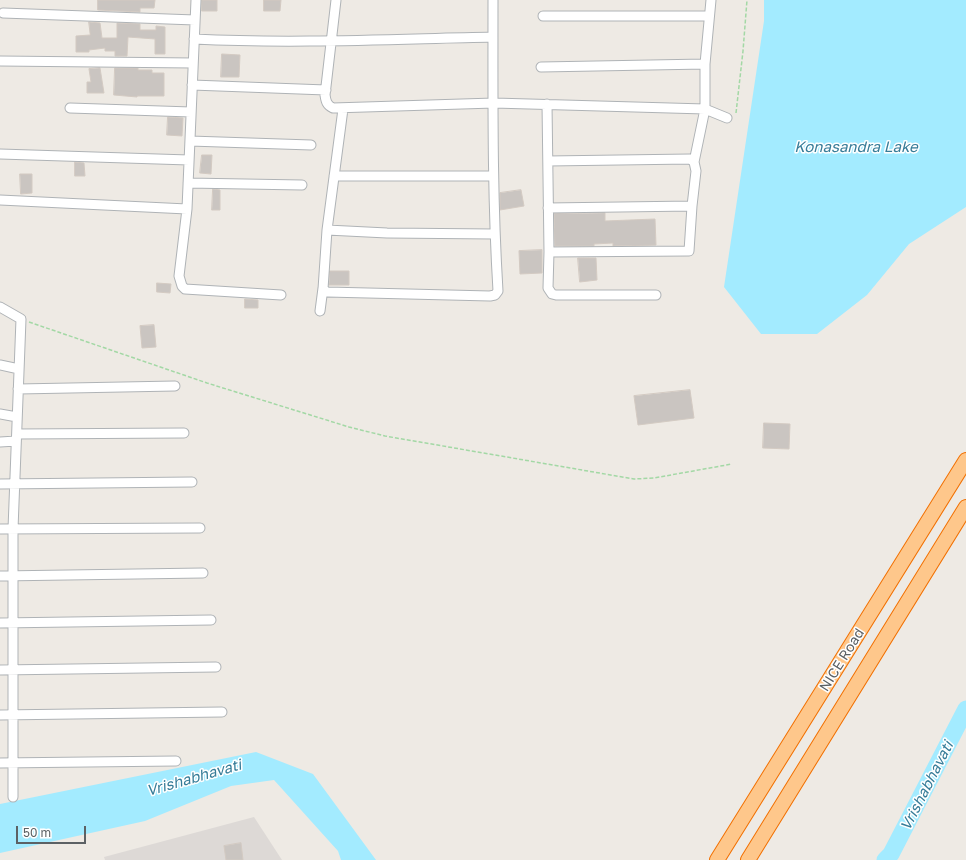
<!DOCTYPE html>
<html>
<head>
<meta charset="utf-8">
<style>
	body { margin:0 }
	#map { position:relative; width:966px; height:860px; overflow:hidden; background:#eeeae4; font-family:"Golos Text",sans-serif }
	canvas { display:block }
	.scale { position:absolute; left:16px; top:826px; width:70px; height:18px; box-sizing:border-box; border:2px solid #5c6164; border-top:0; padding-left:5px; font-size:12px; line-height:14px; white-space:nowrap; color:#5c6164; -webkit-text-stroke:3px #fff; paint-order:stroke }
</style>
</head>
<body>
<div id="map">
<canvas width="966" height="860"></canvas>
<div class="scale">50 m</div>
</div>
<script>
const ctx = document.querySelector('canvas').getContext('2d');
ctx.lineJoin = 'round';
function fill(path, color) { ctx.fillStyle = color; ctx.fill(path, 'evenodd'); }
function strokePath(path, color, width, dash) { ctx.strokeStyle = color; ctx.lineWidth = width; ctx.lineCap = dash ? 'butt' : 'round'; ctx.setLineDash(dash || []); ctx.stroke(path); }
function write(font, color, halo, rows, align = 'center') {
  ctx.font = font + ' "Golos Text",sans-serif'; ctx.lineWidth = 3; ctx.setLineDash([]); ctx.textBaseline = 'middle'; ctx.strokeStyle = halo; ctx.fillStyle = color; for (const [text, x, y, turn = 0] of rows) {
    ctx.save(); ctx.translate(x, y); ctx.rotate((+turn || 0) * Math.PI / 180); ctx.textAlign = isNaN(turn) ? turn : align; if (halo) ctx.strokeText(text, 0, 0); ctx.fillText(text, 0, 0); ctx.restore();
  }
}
fill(new Path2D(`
	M 254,817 L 282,860 L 105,860 L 104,857 Z`), '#ddd9d6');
fill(new Path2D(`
	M 764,0 L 966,0 L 966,207 L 909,244 L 867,295 L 817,334 L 761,334 L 724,287 L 764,21 Z
	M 256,752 L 313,774 L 376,860 L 341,860 L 338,851 L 274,780 L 231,786 L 145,821 L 0,853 L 0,804 Z`), '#a3ebff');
strokePath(new Path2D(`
	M 885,860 L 891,854 L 966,709`), '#a3ebff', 17);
const building = new Path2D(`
	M 98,0 L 155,0 L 154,8 L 140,8 L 140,12 L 98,10 Z
	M 202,0 L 217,0 L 217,11 L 202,11 Z
	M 264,0 L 281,0 L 280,11 L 264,11 Z
	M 89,22 L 100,23 L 102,38 L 117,38 L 117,23 L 140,24 L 140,30 L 156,30 L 156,26 L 165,27 L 165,54 L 155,54 L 155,39 L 128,37 L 127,56 L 115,56 L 115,51 L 105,51 L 105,48 L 89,50 L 89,52 L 76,52 L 76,36 L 90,35 Z
	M 222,54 L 240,55 L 239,77 L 221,77 Z
	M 100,68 L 104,93 L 87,93 L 87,82 L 91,82 L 89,69 Z
	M 115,68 L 138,68 L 138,70 L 152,70 L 152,73 L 164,73 L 164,96 L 137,96 L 137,97 L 114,95 Z
	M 168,117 L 183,118 L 182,136 L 167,135 Z
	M 202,155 L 212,155 L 211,174 L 200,173 Z
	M 75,162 L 84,163 L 85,176 L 75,176 Z
	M 20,174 L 32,174 L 32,193 L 21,194 Z
	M 213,189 L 220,190 L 220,210 L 212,210 Z
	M 521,190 L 524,206 L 500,210 L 500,193 Z
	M 605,213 L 605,221 L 655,219 L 656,245 L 613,246 L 613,243 L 594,244 L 594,246 L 555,246 L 554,214 Z
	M 542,250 L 542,273 L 520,274 L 519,251 Z
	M 578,258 L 596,258 L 597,280 L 580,282 Z
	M 330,271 L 349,271 L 349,285 L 329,285 Z
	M 157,283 L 171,284 L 170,293 L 157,292 Z
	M 245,299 L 258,300 L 258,308 L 245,308 Z
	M 154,325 L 156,347 L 142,348 L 140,326 Z
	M 690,390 L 694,418 L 638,425 L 634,396 Z
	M 764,423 L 790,424 L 789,449 L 763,448 Z
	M 241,843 L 243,860 L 226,860 L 224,846 Z`);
fill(building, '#cac5c1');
strokePath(building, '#d3cac2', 1);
const minor = new Path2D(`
	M 196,0 L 187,209 L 179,276 L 182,286 L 185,289 L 281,295
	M 336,0 L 325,95 C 326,102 327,105 333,108 L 494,103 L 705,109 L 727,118
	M 3,13 L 195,20
	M 543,16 L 709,16
	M 194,39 C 294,44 394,39 493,37
	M 0,61 L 193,63
	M 541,67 L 705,64
	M 192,85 L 326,90
	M 547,104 L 549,252 L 548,288 L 552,294 L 556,295 L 656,295
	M 70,108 L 191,112
	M 343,109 L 327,230 L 323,289 L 327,292 L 490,296 L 495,295 L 498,291 C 492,194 493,97 493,0
	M 190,141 L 311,145
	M 0,154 L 189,160
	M 548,161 L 690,159 L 694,162 L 696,171 L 692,206 L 689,251 L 549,252
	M 694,162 L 705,109 L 705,64 L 711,0
	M 334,176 L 493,176
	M 188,183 L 302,185
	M 0,200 L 187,209
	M 548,208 L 692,206
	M 327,230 L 387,233 L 494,234
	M 0,307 L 21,319 L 13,529 L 13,797
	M 320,311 L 323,288
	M 0,365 L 19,369
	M 18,389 L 175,386
	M 0,414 L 17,417
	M 17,434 L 184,433
	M 0,442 L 16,441
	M 0,484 L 192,482
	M 0,529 L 200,528
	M 0,576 L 203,573
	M 0,623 L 211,620
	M 0,670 L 216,667
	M 0,715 L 222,712
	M 0,763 L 176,761`);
const highway = new Path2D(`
	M 717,860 L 966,460
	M 748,860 L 966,507`);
strokePath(minor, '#afb3b6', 11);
strokePath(highway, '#f27000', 16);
strokePath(new Path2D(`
	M 736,113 L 743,51 L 747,0
	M 29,322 L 207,383 L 349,427 L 385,436 L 634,479 L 654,478 L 732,464`), '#a3d8a5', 1.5, [4, 2]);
strokePath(minor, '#fff', 9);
strokePath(highway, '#fec78b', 14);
write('14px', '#5c6164', '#fff', [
	["NICE Road",842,660,-58]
]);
write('italic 15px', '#367c98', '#fff', [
	["Konasandra Lake",856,147],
	["Vrishabhavati",194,778,-16],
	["Vrishabhavati",927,786,-63]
]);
</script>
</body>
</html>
